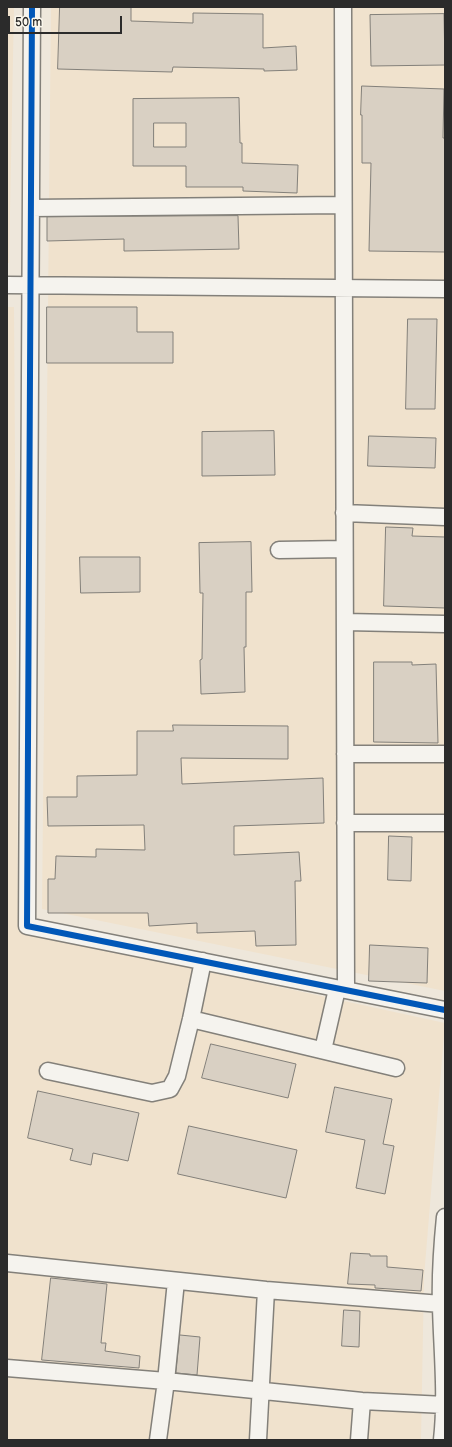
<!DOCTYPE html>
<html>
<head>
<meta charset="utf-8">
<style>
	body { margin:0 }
	#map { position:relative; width:452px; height:1447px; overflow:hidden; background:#eee7db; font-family:"Balsamiq Sans",sans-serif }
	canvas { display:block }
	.frame { position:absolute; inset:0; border:8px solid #2b2b2b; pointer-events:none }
	.scale { position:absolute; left:8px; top:16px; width:114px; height:18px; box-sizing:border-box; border:2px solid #2b2b2b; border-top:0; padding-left:5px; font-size:12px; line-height:14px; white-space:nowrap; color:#2b2b2b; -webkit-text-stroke:3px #fbf7ec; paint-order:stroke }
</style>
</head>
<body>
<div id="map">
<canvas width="452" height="1447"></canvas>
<div class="frame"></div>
<div class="scale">50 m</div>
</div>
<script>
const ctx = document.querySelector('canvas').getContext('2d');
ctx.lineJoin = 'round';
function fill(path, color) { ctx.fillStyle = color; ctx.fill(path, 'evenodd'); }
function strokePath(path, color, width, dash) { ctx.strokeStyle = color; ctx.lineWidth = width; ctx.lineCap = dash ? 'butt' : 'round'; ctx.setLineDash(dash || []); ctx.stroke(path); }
fill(new Path2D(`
	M 7,7 L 14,7 L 9,263 L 7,263 Z
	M 51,7 L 445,7 L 445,991 L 42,909 Z
	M 7,307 L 14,307 L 18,930 L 445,1023 L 424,1277 L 421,1440 L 7,1440 Z`), '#f0e2cd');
const building = new Path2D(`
	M 60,7 L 131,7 L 131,21 L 193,23 L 193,13 L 263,14 L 263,48 L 296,46 L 297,70 L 264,71 L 264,69 L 173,67 L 172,72 L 58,69 Z
	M 444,14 L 445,65 L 371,66 L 370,15 Z
	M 362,86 L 444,89 L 443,138 L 445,138 L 445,252 L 369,251 L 371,163 L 362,163 L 362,115 L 361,115 Z
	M 239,98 L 240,143 L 242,143 L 242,163 L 298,165 L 297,193 L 243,191 L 243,187 L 186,187 L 186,166 L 133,166 L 133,99 ZM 154,123 L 186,123 L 186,147 L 154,147 Z
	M 238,216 L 239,249 L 124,251 L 124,239 L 47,241 L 47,217 Z
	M 47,307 L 137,307 L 137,332 L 173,332 L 173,363 L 47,363 Z
	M 408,319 L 437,319 L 435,409 L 406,409 Z
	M 274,431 L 275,475 L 202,476 L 202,432 Z
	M 369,436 L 436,438 L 435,468 L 368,466 Z
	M 386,527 L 413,528 L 412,536 L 445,537 L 445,608 L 384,606 Z
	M 251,542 L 252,592 L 246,592 L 246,647 L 244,647 L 245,692 L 201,694 L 200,660 L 202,659 L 203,593 L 200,593 L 199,543 Z
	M 80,557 L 140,557 L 140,592 L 81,593 Z
	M 374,662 L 412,662 L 412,665 L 436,664 L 438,743 L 374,742 Z
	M 173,725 L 288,726 L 288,759 L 181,758 L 182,784 L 323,778 L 324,823 L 234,826 L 234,855 L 299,852 L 301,881 L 295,881 L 296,945 L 256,946 L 255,931 L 197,933 L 197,923 L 149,926 L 148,913 L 48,913 L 48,879 L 55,879 L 56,856 L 96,857 L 96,849 L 145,850 L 144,825 L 48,826 L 47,797 L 77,797 L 77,776 L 137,775 L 137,731 L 173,731 Z
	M 389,836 L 412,837 L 411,881 L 388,880 Z
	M 370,945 L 428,948 L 427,983 L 369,981 Z
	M 211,1044 L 296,1064 L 288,1098 L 202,1078 Z
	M 335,1087 L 392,1099 L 383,1144 L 394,1146 L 385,1194 L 356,1188 L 365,1140 L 326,1132 Z
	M 38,1091 L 139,1113 L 128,1161 L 93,1153 L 91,1165 L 70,1160 L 73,1149 L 28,1138 Z
	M 189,1126 L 297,1150 L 286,1198 L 178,1174 Z
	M 351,1253 L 370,1254 L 370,1256 L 387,1256 L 387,1267 L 423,1270 L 421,1291 L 375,1288 L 375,1285 L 348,1284 Z
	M 51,1278 L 107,1284 L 101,1343 L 106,1343 L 105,1351 L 140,1356 L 139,1368 L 42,1360 Z
	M 344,1310 L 360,1311 L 359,1347 L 342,1346 Z
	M 180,1335 L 200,1337 L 197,1375 L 176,1373 Z`);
fill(building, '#d9d0c3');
strokePath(building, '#83807a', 1);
const minor = new Path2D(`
	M 32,7 L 27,926 L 445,1010
	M 343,7 L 346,990
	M 31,208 L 343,205
	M 7,285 L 445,289
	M 344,513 L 445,517
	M 279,550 L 344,549
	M 345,622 L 445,624
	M 345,754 L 445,754
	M 345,823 L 445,823
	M 191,1019 L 396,1068
	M 323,1050 L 337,989
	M 48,1071 L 152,1093 L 170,1089 L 177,1076 L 191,1019 L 203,961
	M 7,1263 L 266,1290 L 441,1304
	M 7,1368 L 166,1381 L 362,1401 L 445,1405
	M 158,1440 L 166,1381 L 176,1281
	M 258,1440 L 266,1290
	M 359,1440 L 362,1401
	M 442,1440 C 447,1395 442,1350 441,1306 C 440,1276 442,1247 445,1217`);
strokePath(minor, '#83807a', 19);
strokePath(minor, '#f5f3ee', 16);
strokePath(new Path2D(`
	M 32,7 L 27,926 L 445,1010`), '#0057b8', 6);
</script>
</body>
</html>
